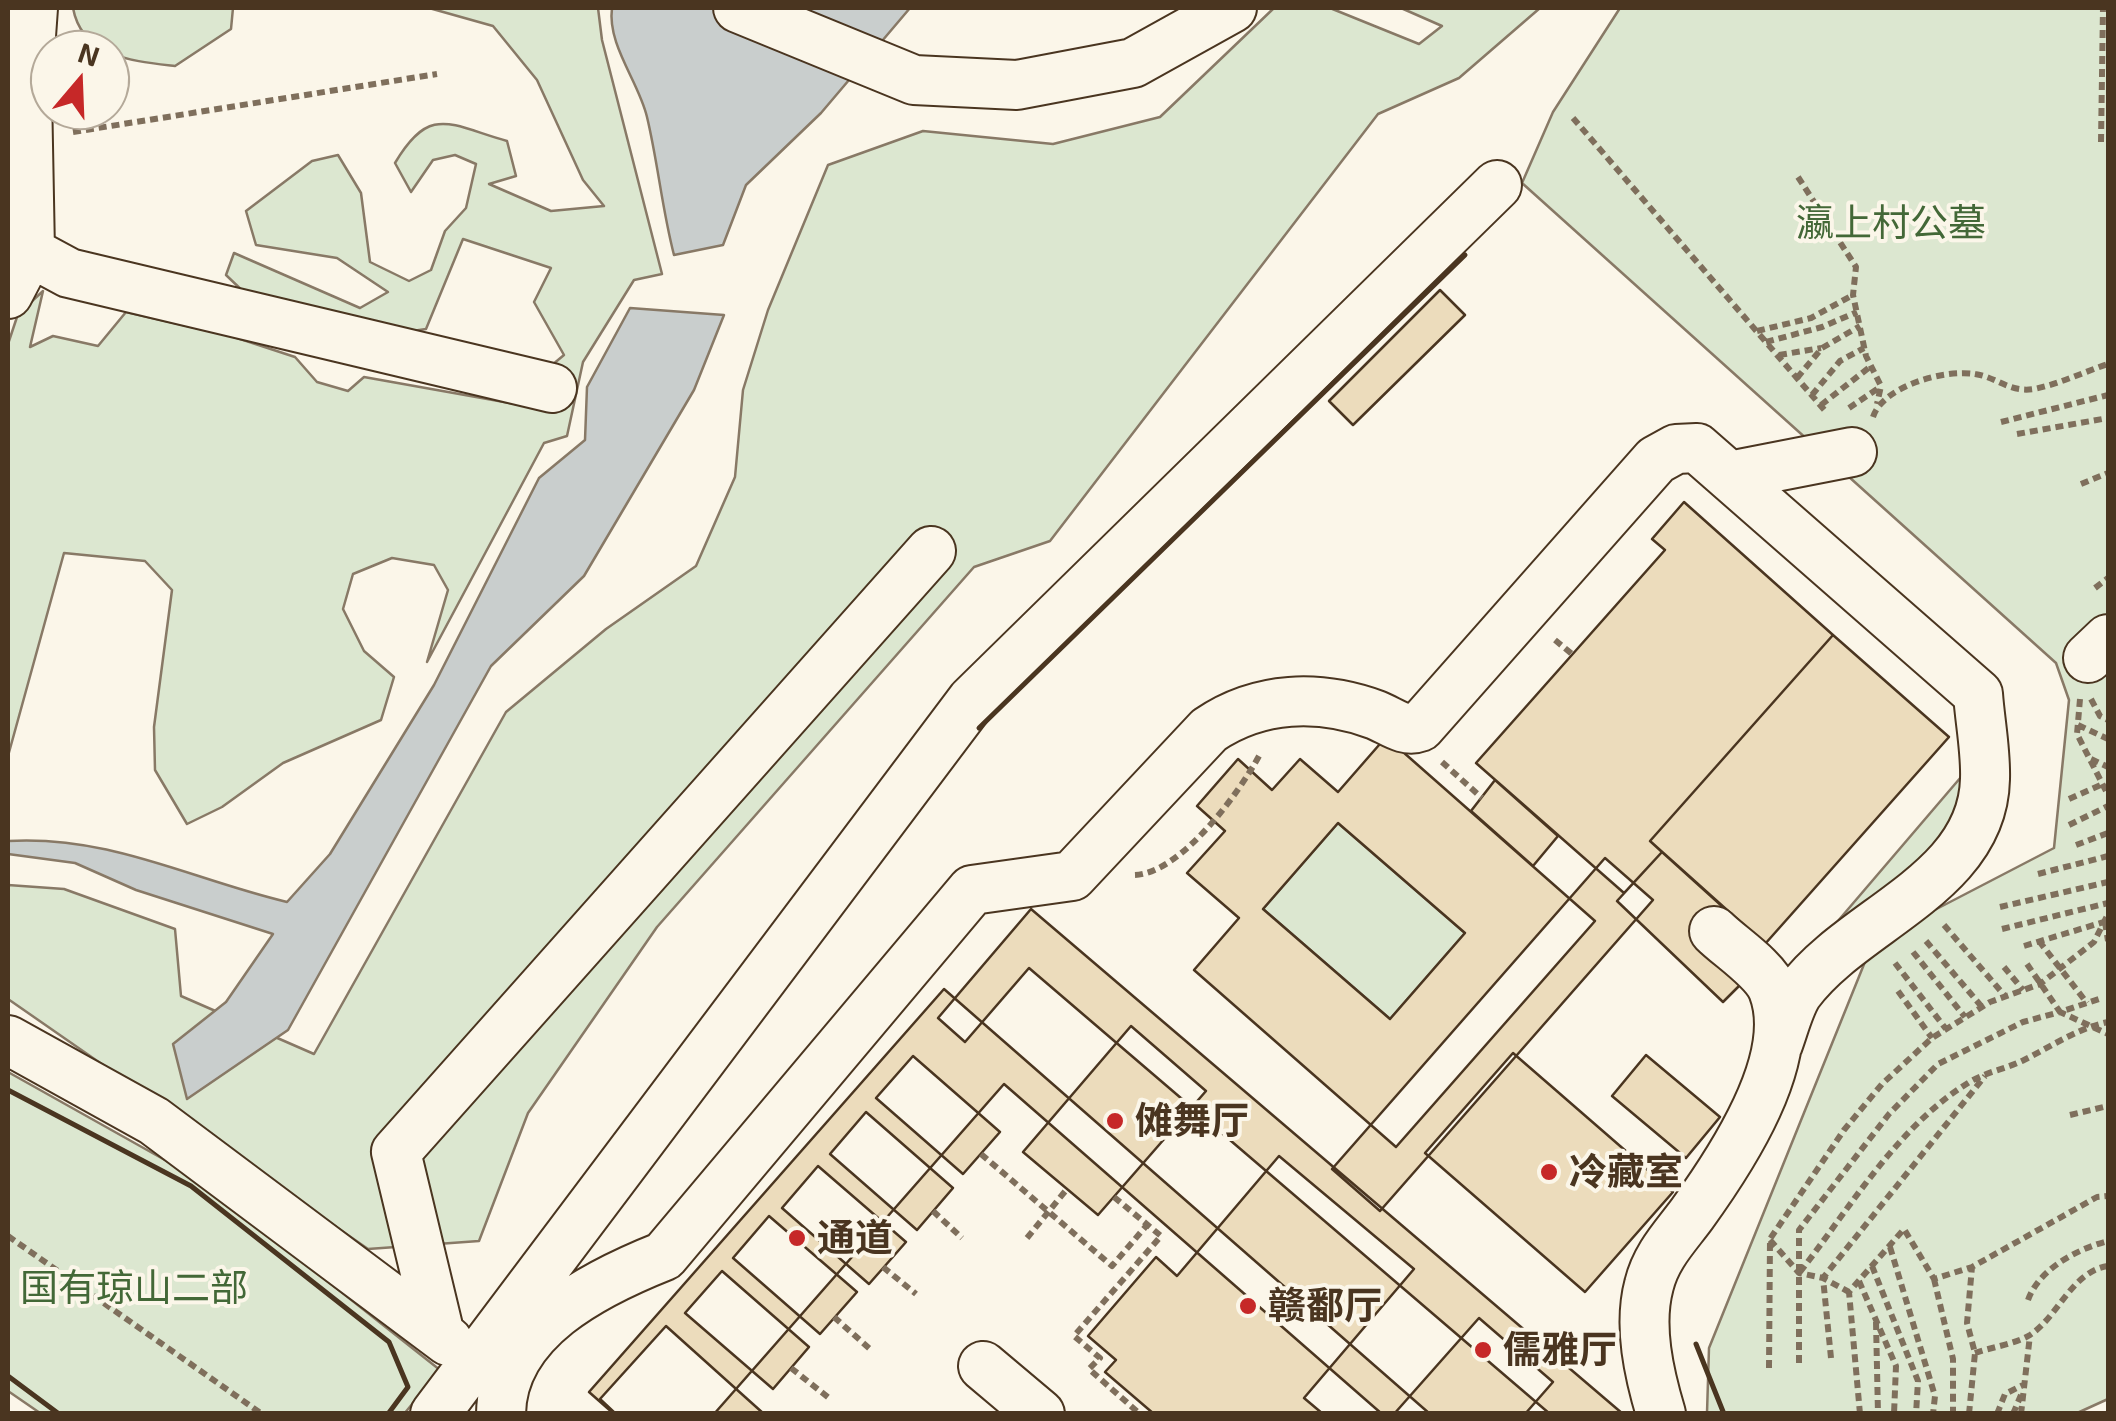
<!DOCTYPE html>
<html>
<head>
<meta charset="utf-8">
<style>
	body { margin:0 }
	#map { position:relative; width:2116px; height:1421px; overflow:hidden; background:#fbf6e9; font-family:"Exo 2",sans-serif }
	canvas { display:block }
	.frame { position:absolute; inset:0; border:10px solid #4a3520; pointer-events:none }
	.north { position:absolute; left:30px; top:30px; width:100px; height:100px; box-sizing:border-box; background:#fbf6e9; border:2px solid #b4a999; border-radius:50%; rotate:19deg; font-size:28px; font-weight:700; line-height:40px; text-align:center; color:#4a3520 }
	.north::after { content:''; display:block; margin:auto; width:35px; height:45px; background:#c62828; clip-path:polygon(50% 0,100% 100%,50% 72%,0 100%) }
</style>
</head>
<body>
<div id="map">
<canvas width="2116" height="1421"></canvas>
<div class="frame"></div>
<div class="north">N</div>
</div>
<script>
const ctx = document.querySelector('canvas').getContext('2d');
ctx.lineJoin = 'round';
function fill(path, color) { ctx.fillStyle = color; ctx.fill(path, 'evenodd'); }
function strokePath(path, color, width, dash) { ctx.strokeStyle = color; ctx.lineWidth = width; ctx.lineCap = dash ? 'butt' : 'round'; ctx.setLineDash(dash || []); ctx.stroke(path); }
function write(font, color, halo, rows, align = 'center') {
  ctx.font = font + ' "Exo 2","Noto Sans SC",sans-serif'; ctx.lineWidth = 8; ctx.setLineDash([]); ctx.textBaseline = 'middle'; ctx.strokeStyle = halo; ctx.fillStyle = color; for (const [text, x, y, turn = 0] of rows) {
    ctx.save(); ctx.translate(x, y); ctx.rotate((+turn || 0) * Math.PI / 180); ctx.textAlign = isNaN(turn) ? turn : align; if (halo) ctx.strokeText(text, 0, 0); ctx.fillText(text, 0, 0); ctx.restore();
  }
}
const green = new Path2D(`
	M 73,8 L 233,8 L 231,29 L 175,66 C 132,61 82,57 73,8 Z
	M 429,8 L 598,8 L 602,40 L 662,274 L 634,280 L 583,362 L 567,436 L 544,443 L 427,662 L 448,590 L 434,565 L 392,558 L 353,574 L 343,609 L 364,651 L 394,677 L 381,720 L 283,763 L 222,807 L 187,824 L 155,770 L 154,727 L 172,590 L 145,561 L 64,553 L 8,756 L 8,344 L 18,314 L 43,291 L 30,347 L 53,336 L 98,346 L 126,312 L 231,336 L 295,357 L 317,382 L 348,391 L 364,377 L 532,407 L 546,370 L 564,355 L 534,302 L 551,268 L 463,239 L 426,329 L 392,334 L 249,297 L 226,275 L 234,253 L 360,308 L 388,292 L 337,258 L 256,245 L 246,211 L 312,161 L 338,155 L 361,193 L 370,262 L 409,281 L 431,270 L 445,231 L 466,208 L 476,164 L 455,155 L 433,160 L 411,192 L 395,163 C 430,104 450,125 507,141 L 516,176 L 489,184 L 551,211 L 604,206 L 583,180 L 537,80 L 493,26 Z
	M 1274,8 L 1330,8 L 1419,44 L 1442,26 L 1401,8 L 1540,8 L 1459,78 L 1378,114 L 1050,541 L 974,567 L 657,927 L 528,1113 L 479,1241 L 368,1249 L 8,999 L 8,885 L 64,889 L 175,929 L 181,996 L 314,1054 L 506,712 L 606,629 L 696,566 L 735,477 L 743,390 L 768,310 L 828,165 L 923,131 L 1053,144 L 1160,117 Z
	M 1620,8 L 2108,8 L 2108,1399 L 2075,1414 L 1707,1413 L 1709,1348 L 1873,942 L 2054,848 L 2069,700 L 2056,663 L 1522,183 L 1553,112 Z
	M 1973,763 L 1943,847 L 1802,963 Z
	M 1338,823 L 1465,933 L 1390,1019 L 1263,909 Z
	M 8,1072 L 197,1178 L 440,1370 L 404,1414 L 40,1413 L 8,1391 Z`);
fill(green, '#dce7d0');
strokePath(green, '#887966', 2.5);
const water = new Path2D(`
	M 612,8 L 910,8 L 821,113 L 746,185 L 723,245 L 674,255 C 662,209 658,163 647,117 C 639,82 607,45 612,8 Z
	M 630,308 L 724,315 L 694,390 L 584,576 L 491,666 L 288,1030 L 187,1099 L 173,1044 L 226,1002 L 273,934 L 136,890 L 75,863 L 8,854 L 8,841 C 110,835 190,879 287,902 L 330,854 L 434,685 L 539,478 L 585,440 L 587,387 Z`);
fill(water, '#c9cecd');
strokePath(water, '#887966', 2.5);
const building = new Path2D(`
	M 1440,290 L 1465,315 L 1353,425 L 1329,401 Z
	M 1684,502 L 1833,635 L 1650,841 L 1662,852 L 1624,893 L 1476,763 L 1665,550 L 1652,539 Z
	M 1833,635 L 1949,737 L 1765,944 L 1650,841 Z
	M 1386,737 L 1595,921 L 1396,1147 L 1194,970 L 1239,918 L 1187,873 L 1225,831 L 1197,806 L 1238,759 L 1272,790 L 1300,759 L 1338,792 ZM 1338,823 L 1465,933 L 1390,1019 L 1263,909 Z
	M 1495,780 L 1558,836 L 1533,866 L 1471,811 Z
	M 1662,852 L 1724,908 L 1699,937 L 1744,981 L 1723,1002 L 1617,901 Z
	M 1605,858 L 1653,900 L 1380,1211 L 1332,1169 Z
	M 1031,909 L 1623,1414 L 1550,1414 L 1029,968 L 965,1042 L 938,1018 Z
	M 944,989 L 1430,1414 L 1382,1414 L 1004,1084 L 714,1414 L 614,1414 L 589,1392 Z
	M 1131,1026 L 1206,1091 L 1098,1215 L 1023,1152 Z
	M 1513,1053 L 1673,1192 L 1585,1292 L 1425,1153 Z
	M 1646,1055 L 1720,1117 L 1686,1158 L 1612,1096 Z
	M 913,1056 L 1000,1132 L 963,1174 L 876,1098 Z
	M 866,1112 L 953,1188 L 917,1230 L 830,1154 Z
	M 1279,1156 L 1414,1269 L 1304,1398 L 1323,1414 L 1154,1414 L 1105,1372 L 1116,1360 L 1088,1336 L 1156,1257 L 1177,1276 Z
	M 818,1166 L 906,1242 L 869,1284 L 782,1208 Z
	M 769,1216 L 857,1292 L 820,1334 L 733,1258 Z
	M 722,1271 L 809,1347 L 773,1389 L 685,1313 Z
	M 1479,1318 L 1553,1382 L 1525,1414 L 1394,1414 Z
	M 666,1326 L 764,1414 L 616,1414 L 600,1399 Z`);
fill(building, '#ecdcbc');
strokePath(building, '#4a3520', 2.5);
const minor = new Path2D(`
	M 738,8 L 914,80 L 1017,85 L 1133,63 L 1232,8
	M 30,252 L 69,273 L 552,388
	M 8,294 L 30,252 L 27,92 L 33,8
	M 1729,476 L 1978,694 C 1980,722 1986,751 1985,779 C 1983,884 1852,919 1798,993 C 1789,1007 1784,1028 1778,1044
	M 2088,658 L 2108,639
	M 8,1040 L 154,1121 L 448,1341
	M 440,1335 L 396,1152 L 931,551
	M 983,1366 L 1040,1414
	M 435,1414 L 972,700 L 1497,185
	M 501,1414 C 502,1329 596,1283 664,1256 L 972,890 L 1072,876 L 1209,730 C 1259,696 1319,694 1376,715 C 1391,721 1404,733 1420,727 L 1656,460 L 1676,449 L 1697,448 L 1729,476 L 1852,452
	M 1661,1414 C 1649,1374 1638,1326 1649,1285 C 1656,1256 1675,1237 1692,1214 C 1731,1160 1799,1058 1773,990 C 1765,969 1730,947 1714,931`);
strokePath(minor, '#4a3520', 52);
strokePath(new Path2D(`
	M 1573,118 L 1827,413
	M 73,132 L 437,74
	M 2101,142 L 2103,8
	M 1798,177 L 1856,267 L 1853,295 L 1866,356 L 1881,386 L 1877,404
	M 1757,331 L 1811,318 L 1853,295
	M 1766,342 L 1822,327 L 1857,312
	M 1779,355 L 1821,348
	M 1797,378 L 1822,348 L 1860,326
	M 1812,395 L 1840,361 L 1864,348
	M 1821,405 L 1871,366
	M 1849,408 L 1880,387
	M 1873,417 C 1883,386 1945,369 1975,374 C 1997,377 2009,393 2034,389 C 2059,384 2084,372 2108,364
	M 2001,422 L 2108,395
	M 2017,434 L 2108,418
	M 2081,484 L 2108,473
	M 2095,588 L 2108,578
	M 1555,640 L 1572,654
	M 2080,699 L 2077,734 L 2108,795
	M 2091,699 L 2100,716 L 2108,720
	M 2078,725 L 2108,739
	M 2091,759 L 2108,767
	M 1442,762 L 1482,798
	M 2069,799 L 2103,784
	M 2069,825 L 2108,806
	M 2076,845 L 2108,833
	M 2038,874 L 2108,856
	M 1135,875 C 1181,873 1239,793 1259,756
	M 2000,907 L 2108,882
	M 2105,922 L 2108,941
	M 1944,925 L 2005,996
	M 2002,929 L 2108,903
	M 1926,941 L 1982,1007
	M 2039,941 L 2087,1003
	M 2024,946 L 2107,921
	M 1913,952 L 1965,1017
	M 1895,963 L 1946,1029
	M 2027,964 L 2060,1012 L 2099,999
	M 2004,967 L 2023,990
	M 1898,991 L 1932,1038
	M 2070,1115 L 2108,1106
	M 981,1154 L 1112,1266 L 1147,1225
	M 1114,1197 L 1161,1236 L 1074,1336 L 1100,1358 L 1089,1369 L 1140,1414
	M 933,1211 L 962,1238
	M 8,1236 L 262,1414
	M 1027,1238 L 1067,1189
	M 1770,1240 L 1799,1273 L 1823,1278 L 1849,1292
	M 1890,1247 L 1935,1396 L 1933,1414
	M 1872,1266 L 1918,1381 L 1916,1414
	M 883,1267 L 916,1294
	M 1800,1272 C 1850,1208 1897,1127 1968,1083 C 1985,1072 2006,1069 2024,1060 C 2052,1046 2078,1028 2108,1022
	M 1934,1279 L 1953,1359 L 1953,1414
	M 1859,1281 L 1896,1366 L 1894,1414
	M 2028,1300 C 2039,1269 2077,1249 2108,1241
	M 834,1317 L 870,1349
	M 1876,1322 L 1878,1414
	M 1975,1353 C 1992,1347 2015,1344 2030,1335 C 2058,1317 2072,1271 2108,1266
	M 1831,1358 L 1823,1278 L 1985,1076
	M 1799,1363 L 1799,1230 L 1889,1114 L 1938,1064 L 2023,1022 L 2060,1012 L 2108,1034
	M 791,1368 L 829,1398
	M 1769,1368 L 1770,1239 L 1844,1130 L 1882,1084 L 1932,1038 L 1990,1002 L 2040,984 L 2094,942 L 2108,914
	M 1860,1414 L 1849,1292 L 1904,1229 L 1934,1279 L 1972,1267 L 2097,1197 L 2108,1196
	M 1969,1414 L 1975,1353 L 1967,1323 L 1972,1267
	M 1997,1414 L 2005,1394 L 2025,1384
	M 2013,1414 L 2021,1395
	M 2021,1414 L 2030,1335`), '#7f6f5c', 6, [8, 5]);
strokePath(minor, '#fbf6e9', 48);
strokePath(new Path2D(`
	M 979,728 L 1465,255
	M 8,1090 L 191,1186 L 389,1342 L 408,1387 L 388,1414
	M 1696,1344 L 1724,1414
	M 8,1376 L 59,1414`), '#4a3520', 5);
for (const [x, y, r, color] of [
	[1115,1121,10,"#c62828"],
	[1549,1172,10,"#c62828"],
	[797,1238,10,"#c62828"],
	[1248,1306,10,"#c62828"],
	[1483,1350,10,"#c62828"]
]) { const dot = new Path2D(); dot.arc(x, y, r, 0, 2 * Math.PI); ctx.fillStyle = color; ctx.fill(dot); strokePath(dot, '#fbf6e9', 4); }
write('38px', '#436837', '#fbf6e9', [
	["瀛上村公墓",1891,223],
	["国有琼山二部",134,1288]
]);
write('bold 38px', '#4a3520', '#fbf6e9', [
	["傩舞厅",1135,1121],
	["冷藏室",1569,1172],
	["通道",817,1238],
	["赣鄱厅",1268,1306],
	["儒雅厅",1503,1350]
], 'left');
</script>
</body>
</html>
